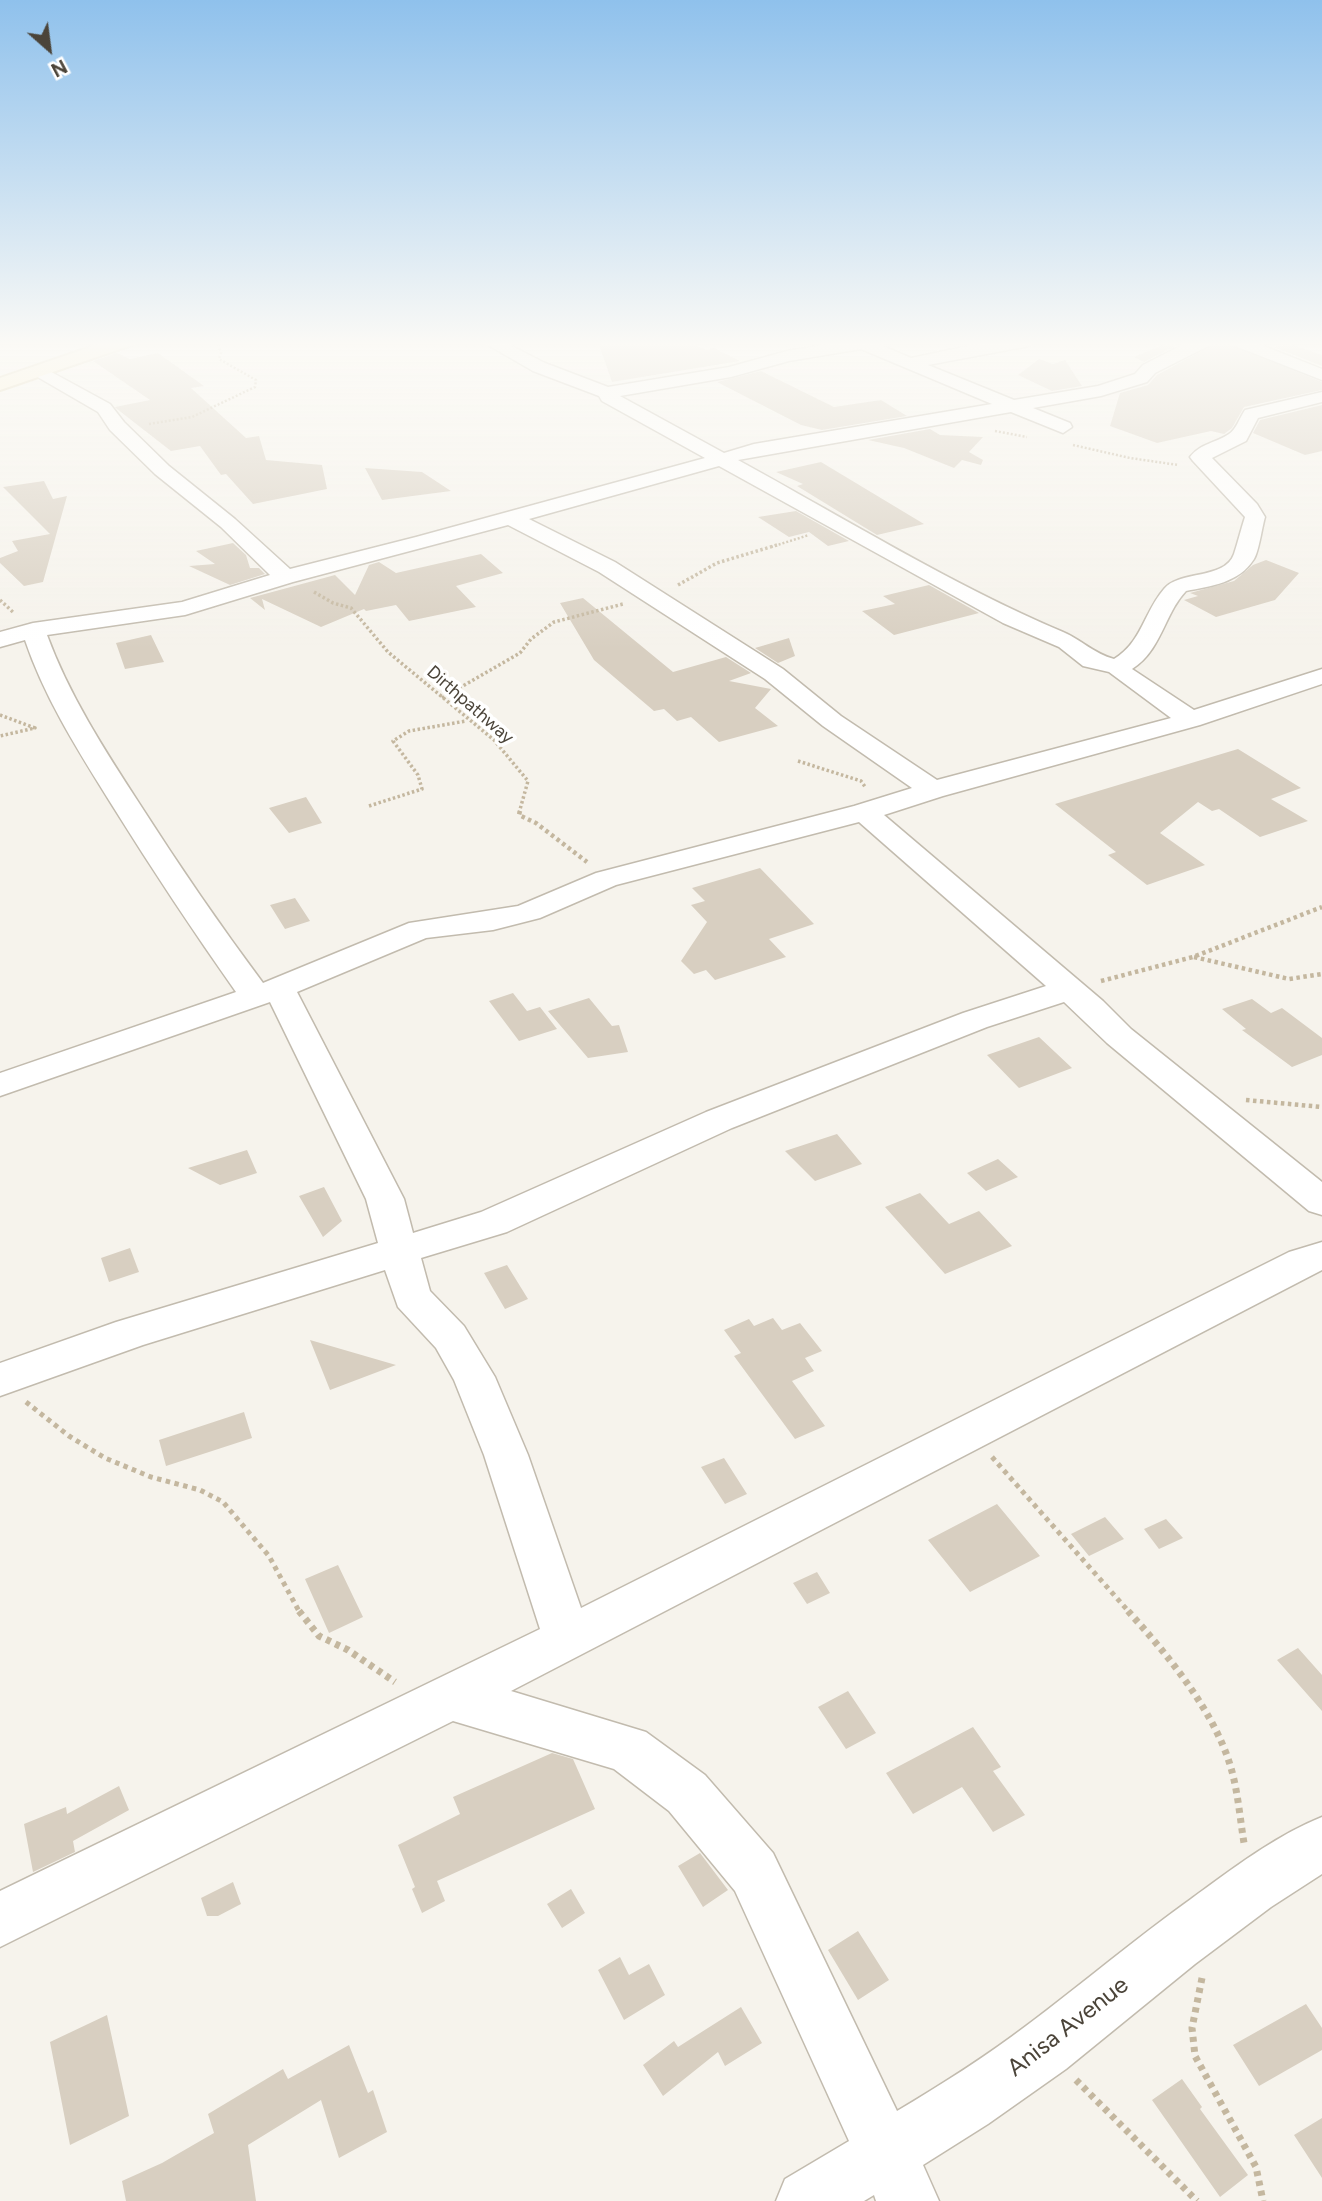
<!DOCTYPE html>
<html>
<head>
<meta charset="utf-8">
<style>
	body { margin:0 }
	#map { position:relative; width:1322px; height:2201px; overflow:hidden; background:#f6f3ec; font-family:Figtree,sans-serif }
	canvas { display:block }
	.north { position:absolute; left:14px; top:14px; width:70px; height:70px; -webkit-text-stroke:5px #fff; paint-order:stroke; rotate:152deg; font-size:19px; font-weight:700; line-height:28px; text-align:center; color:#4b4439 }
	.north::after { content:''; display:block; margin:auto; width:24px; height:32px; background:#4b4439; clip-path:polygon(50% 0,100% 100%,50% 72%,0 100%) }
</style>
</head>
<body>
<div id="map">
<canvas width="1322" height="2201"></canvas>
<div class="north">N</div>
</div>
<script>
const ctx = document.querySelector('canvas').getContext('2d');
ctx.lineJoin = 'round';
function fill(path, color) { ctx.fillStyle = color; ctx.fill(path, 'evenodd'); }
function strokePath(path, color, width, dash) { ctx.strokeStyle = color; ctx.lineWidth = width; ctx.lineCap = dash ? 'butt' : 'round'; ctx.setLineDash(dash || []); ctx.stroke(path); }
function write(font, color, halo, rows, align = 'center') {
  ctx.font = font + ' Figtree,sans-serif'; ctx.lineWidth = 7; ctx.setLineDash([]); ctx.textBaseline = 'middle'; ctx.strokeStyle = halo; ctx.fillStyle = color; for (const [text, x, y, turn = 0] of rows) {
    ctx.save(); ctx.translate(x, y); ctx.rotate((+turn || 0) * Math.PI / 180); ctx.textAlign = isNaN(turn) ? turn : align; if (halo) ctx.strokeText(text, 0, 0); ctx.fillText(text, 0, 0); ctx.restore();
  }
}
fill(new Path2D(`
	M 688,341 L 706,350 L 714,348 L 740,361 L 612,382 L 598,342 Z
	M 1171,341 L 1184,341 L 1144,362 L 1134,357 Z
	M 1220,341 L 1322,382 L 1322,390 L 1244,407 L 1232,428 L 1224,434 L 1211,431 L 1157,443 L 1110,426 L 1120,393 L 1148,385 L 1157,375 Z
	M 1290,344 L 1322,355 L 1322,366 L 1274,347 Z
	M 117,353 L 130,359 L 158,353 L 204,386 L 191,388 L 246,438 L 259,436 L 266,460 L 322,465 L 327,489 L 253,504 L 226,474 L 221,475 L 200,446 L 171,451 L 117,409 L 115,407 L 150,400 L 93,361 Z
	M 1039,359 L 1053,364 L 1065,360 L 1082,386 L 1052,391 L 1018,375 Z
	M 761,371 L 834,407 L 881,400 L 907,416 L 822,430 L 801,425 L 717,382 Z
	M 1322,405 L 1322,451 L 1305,455 L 1253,433 L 1260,420 Z
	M 930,429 L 940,435 L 983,437 L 969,452 L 983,460 L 981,465 L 962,460 L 954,468 L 904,448 L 868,440 Z
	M 821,462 L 924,524 L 877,535 L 797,486 L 803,484 L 776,472 Z
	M 365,468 L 422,472 L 451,491 L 382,500 Z
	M 44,481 L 53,499 L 67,496 L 43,582 L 24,586 L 0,563 L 0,558 L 18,551 L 12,541 L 50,534 L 3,487 Z
	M 796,511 L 849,541 L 828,546 L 809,532 L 789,537 L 758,517 Z
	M 233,543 L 246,555 L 250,568 L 259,568 L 265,574 L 230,585 L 189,566 L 215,564 L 196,551 Z
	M 481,554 L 503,573 L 456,586 L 476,607 L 409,621 L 396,605 L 366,611 L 364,609 L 321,627 L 262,599 L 265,610 L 250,598 L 335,575 L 355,595 L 369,565 L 379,562 L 396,573 Z
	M 1266,560 L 1299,573 L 1275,600 L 1216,617 L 1184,600 L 1198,596 L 1190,593 L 1234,581 L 1253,565 Z
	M 929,585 L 979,613 L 894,635 L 862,611 L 895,604 L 883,596 Z
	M 583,598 L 673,672 L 726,657 L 751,673 L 729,681 L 771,689 L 755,708 L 778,726 L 719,742 L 691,717 L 677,721 L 664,709 L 654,711 L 594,660 L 560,603 Z
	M 151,635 L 164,662 L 125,669 L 116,643 Z
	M 789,638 L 795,656 L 778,663 L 755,648 Z
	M 1238,749 L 1301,788 L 1271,799 L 1308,821 L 1260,837 L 1219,809 L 1212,811 L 1198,802 L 1160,833 L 1205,865 L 1147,885 L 1108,855 L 1116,852 L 1055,804 Z
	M 306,797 L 322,823 L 289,833 L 269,808 Z
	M 760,868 L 814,924 L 769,939 L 786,957 L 715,980 L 706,970 L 694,974 L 681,961 L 707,922 L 691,905 L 705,901 L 692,888 Z
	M 295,898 L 310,921 L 285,929 L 270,905 Z
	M 513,993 L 527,1011 L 540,1007 L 557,1029 L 519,1041 L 489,1001 Z
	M 589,998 L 612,1026 L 619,1025 L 628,1052 L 588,1058 L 548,1011 Z
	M 1252,999 L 1271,1013 L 1282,1008 L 1322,1038 L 1322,1055 L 1292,1067 L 1242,1030 L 1246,1029 L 1222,1009 Z
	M 1039,1037 L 1072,1068 L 1019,1088 L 987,1055 Z
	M 837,1134 L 862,1164 L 815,1181 L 785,1151 Z
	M 247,1150 L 257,1173 L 220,1185 L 188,1168 Z
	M 998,1159 L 1018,1177 L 986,1191 L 967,1173 Z
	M 324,1187 L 342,1221 L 323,1237 L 299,1196 Z
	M 920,1193 L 949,1224 L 979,1211 L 1012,1246 L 945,1274 L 885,1207 Z
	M 130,1248 L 139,1272 L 109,1282 L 101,1258 Z
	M 507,1265 L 528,1299 L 505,1309 L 484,1273 Z
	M 773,1318 L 782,1330 L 800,1323 L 822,1351 L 805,1358 L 814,1371 L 792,1381 L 825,1426 L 795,1439 L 734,1356 L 741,1353 L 724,1330 L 749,1319 L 754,1326 Z
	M 310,1340 L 396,1365 L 330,1390 Z
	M 244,1412 L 252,1438 L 166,1466 L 159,1440 Z
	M 724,1458 L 747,1494 L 725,1504 L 701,1467 Z
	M 997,1504 L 1040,1556 L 970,1592 L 928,1540 Z
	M 1105,1517 L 1124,1539 L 1089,1556 L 1071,1534 Z
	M 1166,1519 L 1183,1538 L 1159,1549 L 1144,1529 Z
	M 338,1565 L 363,1617 L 329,1633 L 305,1579 Z
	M 817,1572 L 830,1593 L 807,1604 L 793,1583 Z
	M 1298,1648 L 1322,1675 L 1322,1711 L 1277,1660 Z
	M 848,1691 L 876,1733 L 846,1749 L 818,1707 Z
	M 973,1727 L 1001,1767 L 993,1771 L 1025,1815 L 993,1832 L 962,1787 L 913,1814 L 886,1773 Z
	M 552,1753 L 573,1759 L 595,1809 L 437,1881 L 445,1901 L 422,1913 L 412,1889 L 415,1887 L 398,1845 L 460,1814 L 453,1797 Z
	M 119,1786 L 129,1810 L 73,1841 L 75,1852 L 33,1872 L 24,1824 L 66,1807 L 67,1814 Z
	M 700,1853 L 728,1890 L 703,1907 L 678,1866 Z
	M 233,1882 L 241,1904 L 218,1916 L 207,1916 L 201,1898 Z
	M 571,1889 L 585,1913 L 562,1928 L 547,1904 Z
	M 858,1931 L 889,1980 L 858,2000 L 828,1950 Z
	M 620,1957 L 629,1975 L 649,1964 L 665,1995 L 624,2020 L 598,1970 Z
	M 1306,2004 L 1322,2028 L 1322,2050 L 1259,2086 L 1233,2045 Z
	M 741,2007 L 762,2043 L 725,2066 L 718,2052 L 663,2096 L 643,2065 L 674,2041 L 678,2047 Z
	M 107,2015 L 129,2116 L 70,2145 L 50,2042 Z
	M 349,2045 L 368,2093 L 373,2090 L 387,2132 L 339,2158 L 321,2100 L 248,2145 L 256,2201 L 126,2201 L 122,2181 L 162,2163 L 214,2133 L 208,2114 L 283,2069 L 288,2079 Z
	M 1182,2079 L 1202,2107 L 1200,2109 L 1248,2175 L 1220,2197 L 1152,2100 Z
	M 1322,2118 L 1322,2178 L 1294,2135 Z`), '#d8cfc1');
const street = new Path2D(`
	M 481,341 L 502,341 L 545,363 L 608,387 L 729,367 L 787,351 L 848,341 L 871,341 L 911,358 L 992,341 L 1037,341 L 1029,346 L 928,365 L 1014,400 L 1098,386 L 1135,374 L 1143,365 L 1190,341 L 1218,341 L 1155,373 L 1147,382 L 1101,396 L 1033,408 L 1070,423 L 1072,427 L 1063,433 L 1011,412 L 738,460 C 844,518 952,585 1063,632 C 1082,640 1094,654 1114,659 C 1142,642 1144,612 1164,589 C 1179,570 1225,580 1234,554 C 1238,542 1241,529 1245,517 L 1193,461 L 1190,457 C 1201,443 1216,443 1229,434 C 1236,430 1240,417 1245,410 L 1322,392 L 1322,402 L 1258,418 L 1246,441 L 1212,458 L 1257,504 L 1265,517 C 1262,527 1259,551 1254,559 C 1239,583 1211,586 1186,591 C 1164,614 1162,650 1132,669 L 1194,710 L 1322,669 L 1322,684 L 1200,725 L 943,796 L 884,815 L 1103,1001 L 1131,1029 L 1322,1182 L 1322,1215 L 1309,1211 L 1107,1043 L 1064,1002 L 987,1027 L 732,1128 L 507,1232 L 421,1258 L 430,1291 L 464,1326 L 495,1377 L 528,1455 L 581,1608 L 1235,1279 L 1289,1252 L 1322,1242 L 1322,1270 L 511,1691 L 646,1732 L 705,1775 L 773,1853 L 897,2111 C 941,2085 985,2057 1026,2026 C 1082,1984 1135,1939 1191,1899 C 1232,1869 1275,1836 1322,1817 L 1322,1874 L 1271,1907 L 1195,1964 L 1066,2069 L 988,2124 L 923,2165 L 939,2201 L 876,2201 L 874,2195 L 864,2201 L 776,2201 L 785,2179 L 849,2141 L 735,1891 L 669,1811 L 614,1769 L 453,1721 L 0,1947 L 0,1891 L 540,1629 L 484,1455 L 454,1380 L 436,1348 L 398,1307 L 385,1270 L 143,1345 L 0,1396 L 0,1363 L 116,1322 L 378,1243 L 366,1199 L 270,1002 L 0,1096 L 0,1073 L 236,992 C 193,931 152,869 112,805 C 79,752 45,699 25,640 L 0,647 L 0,632 L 33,623 L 182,602 L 270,575 L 221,527 L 155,474 L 110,430 L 98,412 L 29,372 L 38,367 L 44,368 L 110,404 L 124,422 L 169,466 L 235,519 L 290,569 L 416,537 L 705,458 L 602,401 L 599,396 L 533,371 ZM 861,349 L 992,404 L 754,444 L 724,453 L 620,396 L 731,377 L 789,361 ZM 719,466 L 1003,623 L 1059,647 L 1083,666 L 1109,672 L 1171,718 L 937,780 L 841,716 L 783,669 L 615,562 L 529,519 ZM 508,525 L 599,572 L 765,679 L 823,726 L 912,788 L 854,806 L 596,873 L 518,906 L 409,923 L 263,983 C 219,924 178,864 139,803 C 104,749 69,695 47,635 L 185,615 L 293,582 ZM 859,822 L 1046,986 L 963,1013 L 706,1112 L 481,1212 L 413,1233 L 404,1199 L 297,992 L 426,938 L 493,930 L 540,918 L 616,885 Z
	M 1228,341 L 1251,341 L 1322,369 L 1322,380 L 1230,344 Z`);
const secondary = new Path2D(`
	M 108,341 L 135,341 L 132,345 L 0,390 L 0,378 Z`);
strokePath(street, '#c2bbae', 3);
strokePath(secondary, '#d6c79b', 4);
strokePath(new Path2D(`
	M 149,424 L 192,417 L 255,387 L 256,380 L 219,359 L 221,353 L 217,341
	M 995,431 L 1027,437
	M 1073,445 L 1130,458 L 1178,465
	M 771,547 L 809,535`), '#c4b79f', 2.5, [2, 2]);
strokePath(new Path2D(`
	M 678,585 L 717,563 L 777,545
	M 314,592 L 333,603 L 351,608 L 388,652 L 494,740 L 528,781 L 519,813
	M 0,600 L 14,613
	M 442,698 L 520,653 L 531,639 L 554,622 L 623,604
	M 0,715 L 35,728 L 0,736
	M 798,761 L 861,781 L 866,788
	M 369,806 L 422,789 L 418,775 L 393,741 L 409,731 L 466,721`), '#c4b79f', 3.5, [2.5, 2.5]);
strokePath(new Path2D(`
	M 520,811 L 519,815 L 536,823 L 587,862
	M 1194,957 L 1289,979 L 1322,974
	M 1101,981 L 1193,957 L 1322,907
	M 1246,1100 L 1322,1107`), '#c4b79f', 4.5, [3.5, 3.5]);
strokePath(new Path2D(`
	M 26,1402 L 69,1436 L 105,1458 L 151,1477 L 200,1490 L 223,1502 L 269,1556 L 300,1613
	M 992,1457 L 1130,1613`), '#c4b79f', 5, [4.5, 4.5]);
strokePath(new Path2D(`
	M 299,1611 L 319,1636 L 348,1650 L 395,1682
	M 1128,1611 C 1167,1654 1215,1712 1231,1768 C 1238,1792 1240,1819 1244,1843
	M 1202,1978 L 1192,2028 L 1195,2056 L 1256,2167 L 1263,2201
	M 1076,2080 L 1197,2201`), '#c4b79f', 7, [5, 5]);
fill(street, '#fff');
fill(secondary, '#fff3cd');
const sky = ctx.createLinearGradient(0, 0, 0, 649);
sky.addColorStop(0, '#8fc1ec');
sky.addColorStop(0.53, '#fbfaf6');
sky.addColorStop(1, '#fbfaf600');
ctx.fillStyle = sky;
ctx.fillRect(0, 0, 1322, 649);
write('18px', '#4b4439', '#fff', [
	["Dirthpathway",470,705,41]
]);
write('24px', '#4b4439', '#fff', [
	["Anisa Avenue",1068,2027,-38]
]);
</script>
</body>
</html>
